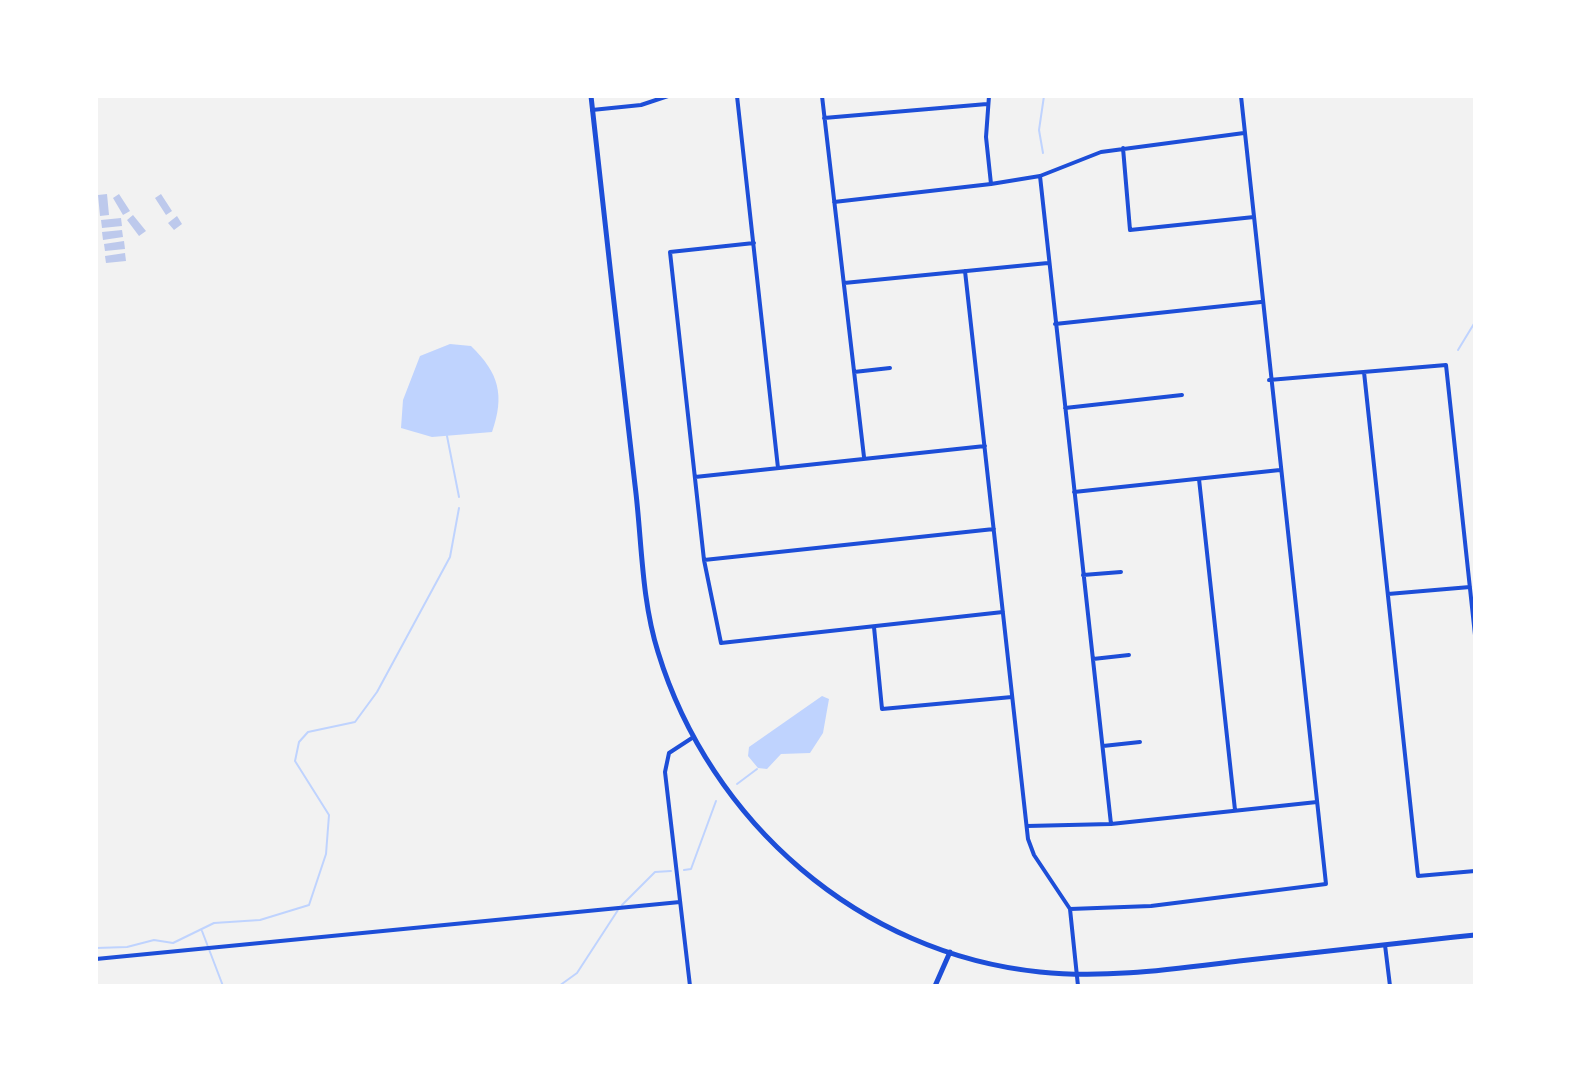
<!DOCTYPE html>
<html>
<head>
<meta charset="utf-8">
<style>
	body { margin:0 }
	#map { position:relative; width:1571px; height:1082px; overflow:hidden; background:#f2f2f2; font-family:Helvetica,sans-serif }
	canvas { display:block }
	.frame { position:absolute; inset:0; border:98px solid #fff; pointer-events:none }
</style>
</head>
<body>
<div id="map">
<canvas width="1571" height="1082"></canvas>
<div class="frame"></div>
</div>
<script>
const ctx = document.querySelector('canvas').getContext('2d');
ctx.lineJoin = 'round';
function fill(path, color) { ctx.fillStyle = color; ctx.fill(path, 'evenodd'); }
function strokePath(path, color, width, dash) { ctx.strokeStyle = color; ctx.lineWidth = width; ctx.lineCap = dash ? 'butt' : 'round'; ctx.setLineDash(dash || []); ctx.stroke(path); }
fill(new Path2D(`
	M 450,344 L 471,346 C 499,373 505,395 492,432 L 432,437 L 401,428 L 403,400 L 420,356 Z
	M 822,696 L 829,699 L 823,733 L 810,753 L 781,754 L 767,769 L 758,768 L 748,756 L 749,747 Z`), '#bfd3fe');
strokePath(new Path2D(`
	M 1043,153 L 1039,130 L 1044,96
	M 1458,350 L 1475,322
	M 447,436 L 459,497
	M 737,784 L 757,769
	M 684,870 L 691,869 L 716,801
	M 622,905 L 655,872 L 671,871
	M 202,931 L 223,986
	M 96,948 L 127,947 L 154,940 L 173,943 L 214,923 L 260,920 L 309,905 L 326,854 L 329,815 L 295,761 L 299,742 L 308,732 L 355,722 L 377,692 L 450,557 L 459,508
	M 559,986 L 577,973 L 618,910`), '#bfd3fe', 2);
fill(new Path2D(`
	M 107,194 L 109,215 L 100,216 L 98,195 Z
	M 119,194 L 130,211 L 123,215 L 113,198 Z
	M 161,194 L 172,211 L 166,215 L 155,198 Z
	M 133,215 L 146,231 L 139,236 L 127,220 Z
	M 177,216 L 182,224 L 174,230 L 168,223 Z
	M 121,218 L 122,226 L 102,228 L 101,220 Z
	M 122,230 L 123,237 L 103,240 L 102,232 Z
	M 124,241 L 125,249 L 105,251 L 104,244 Z
	M 125,253 L 126,261 L 106,263 L 105,256 Z`), '#bdc9ec');
strokePath(new Path2D(`
	M 737,96 L 778,468
	M 822,96 L 864,457
	M 989,96 L 986,137 L 991,184
	M 592,110 L 641,105 L 668,96
	M 824,118 L 987,104
	M 1123,148 L 1130,230 L 1254,217
	M 1040,176 L 1111,824
	M 834,202 L 991,184 L 1040,176 L 1101,152 L 1244,133
	M 754,243 L 670,252 L 704,560 L 721,643 L 1003,612
	M 965,271 L 1028,839 L 1034,855 L 1070,909 L 1078,986
	M 844,283 L 1048,263
	M 1055,324 L 1261,302
	M 854,372 L 890,368
	M 1364,372 L 1418,876 L 1475,871
	M 1269,380 L 1446,365 L 1475,635
	M 1065,408 L 1182,395
	M 695,477 L 985,446
	M 1199,479 L 1235,810
	M 1074,492 L 1280,470
	M 704,560 L 994,529
	M 1083,575 L 1121,572
	M 1388,594 L 1470,587
	M 874,627 L 882,709 L 1012,697
	M 1093,659 L 1129,655
	M 1103,746 L 1140,742
	M 1027,826 L 1111,824 L 1317,802
	M 1070,909 L 1151,906 L 1326,884 L 1241,96
	M 1385,945 L 1390,986
	M 96,959 L 680,902
	M 690,986 L 665,772 L 669,753 L 692,738`), '#1d4ed8', 4);
strokePath(new Path2D(`
	M 591,96 C 605,226 620,355 635,485 C 642,540 641,598 658,652 C 710,822 860,954 1040,972 C 1106,979 1173,969 1239,961 C 1317,952 1396,943 1475,935
	M 935,986 L 950,952`), '#1d4ed8', 5);
</script>
</body>
</html>
